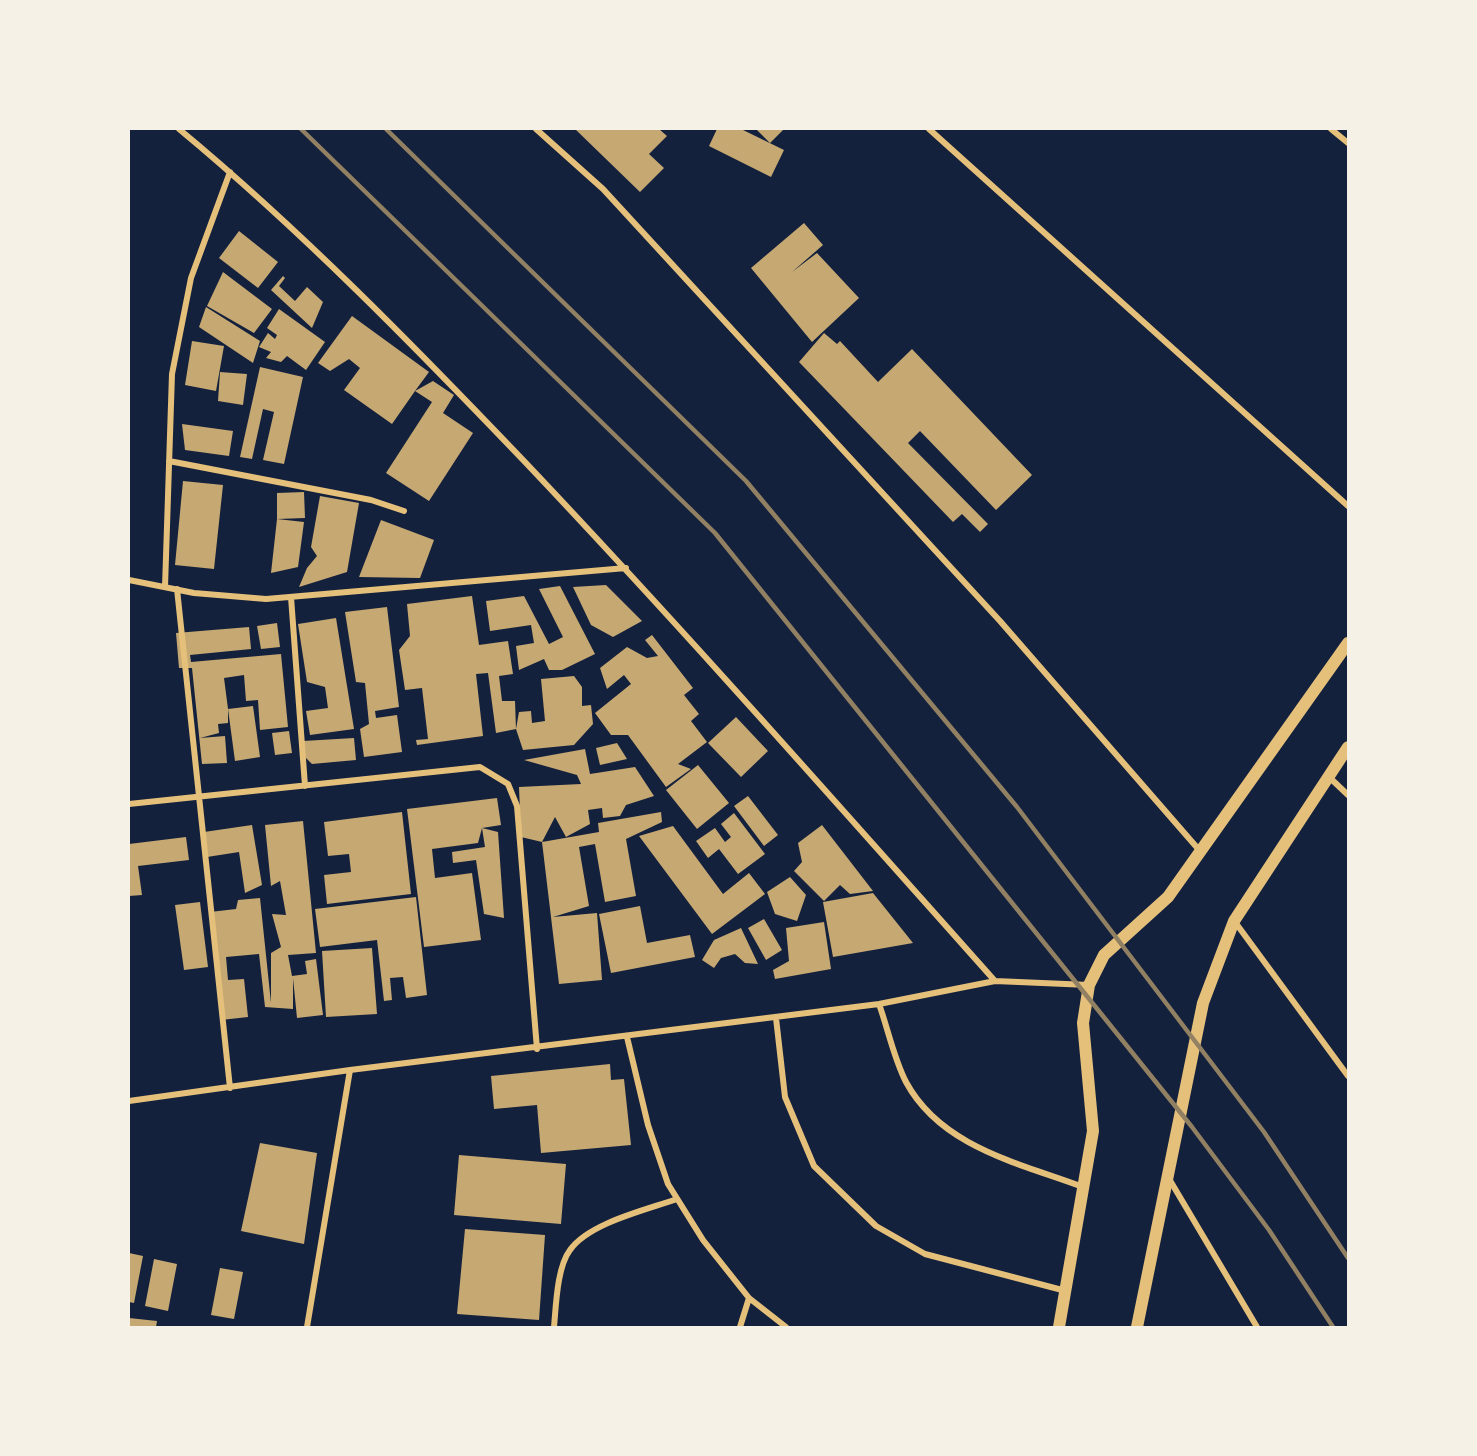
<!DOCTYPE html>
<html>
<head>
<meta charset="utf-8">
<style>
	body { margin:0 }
	#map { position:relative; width:1477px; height:1456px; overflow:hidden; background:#14213d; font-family:"Fira Sans",sans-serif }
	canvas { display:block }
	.frame { position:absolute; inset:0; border:130px solid #f6f1e7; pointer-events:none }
</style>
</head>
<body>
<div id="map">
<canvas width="1477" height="1456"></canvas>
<div class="frame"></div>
</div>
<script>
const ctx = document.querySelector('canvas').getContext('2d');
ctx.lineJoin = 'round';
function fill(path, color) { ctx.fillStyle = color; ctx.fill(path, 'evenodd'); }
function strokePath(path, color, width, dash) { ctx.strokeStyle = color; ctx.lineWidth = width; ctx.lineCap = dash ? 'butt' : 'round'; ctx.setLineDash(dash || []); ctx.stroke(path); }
fill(new Path2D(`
	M 575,129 L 659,129 L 667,136 L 649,154 L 664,168 L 640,192 Z
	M 717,129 L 741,129 L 784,150 L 771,177 L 709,146 Z
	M 756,129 L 784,129 L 770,143 Z
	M 804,223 L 823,245 L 792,272 L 817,253 L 859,298 L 812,342 L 751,268 Z
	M 239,231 L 278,262 L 258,288 L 219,258 Z
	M 223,272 L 272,309 L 254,333 L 207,306 Z
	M 283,276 L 285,278 L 279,286 L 295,301 L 307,287 L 323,302 L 312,328 L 271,290 Z
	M 206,307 L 260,341 L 253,363 L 199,327 Z
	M 279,309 L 325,342 L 306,370 L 287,356 L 281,362 L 266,358 L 271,352 L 259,347 L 268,333 L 275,339 L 277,335 L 267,328 Z
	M 352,316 L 429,372 L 415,391 L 433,381 L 454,395 L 443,413 L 473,433 L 429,501 L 386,473 L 432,402 L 415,391 L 392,424 L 344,390 L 360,368 L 349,359 L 330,371 L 318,363 Z
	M 824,333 L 837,344 L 840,341 L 878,382 L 912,349 L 1032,475 L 996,510 L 920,431 L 908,443 L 988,524 L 980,532 L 962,514 L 953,522 L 799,362 Z
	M 192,341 L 224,346 L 216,391 L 185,385 Z
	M 260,367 L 303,377 L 284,464 L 263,460 L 274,412 L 263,409 L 252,459 L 240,457 Z
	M 220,372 L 247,374 L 243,405 L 218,401 Z
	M 182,424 L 233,431 L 229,456 L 185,450 Z
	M 183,481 L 223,485 L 214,569 L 175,565 Z
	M 304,492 L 305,518 L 277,519 L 277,493 Z
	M 320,496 L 359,503 L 347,572 L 299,587 L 307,568 L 317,556 L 311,547 Z
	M 277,519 L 304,522 L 298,567 L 271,573 Z
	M 381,520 L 434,540 L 420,578 L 359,577 Z
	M 606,585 L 642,621 L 613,637 L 591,625 L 573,587 Z
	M 560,586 L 595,654 L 562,670 L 549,670 L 544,659 L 519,670 L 516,646 L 534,643 L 531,625 L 490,631 L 486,601 L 524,596 L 549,644 L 563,637 L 539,589 Z
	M 472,596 L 479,645 L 508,641 L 513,674 L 499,676 L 502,701 L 515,701 L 516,729 L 496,733 L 488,673 L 476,674 L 483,736 L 417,745 L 416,740 L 428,739 L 422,688 L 405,690 L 399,650 L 410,636 L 407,604 Z
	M 387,607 L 399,707 L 375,711 L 376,718 L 397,715 L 402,752 L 364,757 L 360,729 L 369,724 L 365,683 L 356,682 L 345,612 Z
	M 336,618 L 354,729 L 310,735 L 306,711 L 328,708 L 325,687 L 307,682 L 298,624 Z
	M 277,623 L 280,647 L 261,649 L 257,626 Z
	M 249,627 L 251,649 L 190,655 L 191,662 L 281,654 L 288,727 L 260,730 L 258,700 L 246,701 L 244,675 L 224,678 L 228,709 L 253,706 L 260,757 L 235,761 L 228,709 L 228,723 L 218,724 L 219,733 L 200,738 L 225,736 L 227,763 L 202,764 L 192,668 L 179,668 L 176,633 Z
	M 652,635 L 693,688 L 684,695 L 699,714 L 691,721 L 707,742 L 678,764 L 691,769 L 666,787 L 628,735 L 611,735 L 595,713 L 631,684 L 624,675 L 607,689 L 600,668 L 627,647 L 647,658 L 658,656 L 645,640 Z
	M 574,676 L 582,687 L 582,706 L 591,705 L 593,724 L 574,745 L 523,750 L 516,729 L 519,712 L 531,711 L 532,723 L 545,721 L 541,679 Z
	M 736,717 L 768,751 L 741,777 L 708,743 Z
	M 289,731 L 292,753 L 275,755 L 272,733 Z
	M 354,738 L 356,760 L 312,764 L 305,757 L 303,741 Z
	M 617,743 L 627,759 L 600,765 L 596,748 Z
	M 585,749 L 590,774 L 635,767 L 654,796 L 626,805 L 620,816 L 603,818 L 602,808 L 588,810 L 590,824 L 566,837 L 555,817 L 542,842 L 521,837 L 519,787 L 581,784 L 577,775 L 524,760 Z
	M 698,765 L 729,803 L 697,829 L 666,790 Z
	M 748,796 L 778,835 L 764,846 L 734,806 Z
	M 497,798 L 501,825 L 482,828 L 498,832 L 504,918 L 484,914 L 476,860 L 453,863 L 452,852 L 485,847 L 482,828 L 478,843 L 432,849 L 435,878 L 472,873 L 481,940 L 424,947 L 407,809 Z
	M 402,812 L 411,894 L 327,904 L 324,875 L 351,872 L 349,854 L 328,856 L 324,822 Z
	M 661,812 L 662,822 L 626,839 L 636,896 L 605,902 L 595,844 L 579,847 L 589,906 L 553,917 L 597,913 L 602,980 L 559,984 L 542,842 L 599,832 L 598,823 Z
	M 734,813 L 765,854 L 738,874 L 719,849 L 708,858 L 696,841 L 715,828 L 725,842 L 731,837 L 721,824 Z
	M 303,821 L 316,953 L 288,955 L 292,976 L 307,974 L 305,961 L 316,959 L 323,1015 L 297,1018 L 293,978 L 293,1009 L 265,1007 L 259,954 L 226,957 L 228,980 L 244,979 L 248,1017 L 221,1020 L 210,912 L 236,909 L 238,900 L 260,898 L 271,1003 L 271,953 L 281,947 L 272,914 L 286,915 L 280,881 L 271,886 L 265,825 Z
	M 252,825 L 262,885 L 245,893 L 239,852 L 207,857 L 204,832 Z
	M 822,825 L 873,891 L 850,894 L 840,885 L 824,901 L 794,871 L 802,862 L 798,843 Z
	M 673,826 L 723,894 L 749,873 L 765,894 L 712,934 L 639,836 Z
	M 186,837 L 189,860 L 138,866 L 142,895 L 129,896 L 129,844 Z
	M 790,877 L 806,895 L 797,921 L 775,914 L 767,892 Z
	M 873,893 L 913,943 L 833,957 L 823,902 Z
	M 416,897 L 427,995 L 406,998 L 403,977 L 390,978 L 392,1000 L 384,1001 L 377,940 L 320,947 L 315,909 Z
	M 200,902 L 208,967 L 184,970 L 175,905 Z
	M 640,906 L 647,943 L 690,935 L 695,957 L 611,973 L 599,914 Z
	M 764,919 L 782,950 L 766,960 L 748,928 Z
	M 824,922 L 831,969 L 775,979 L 773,970 L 789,961 L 786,928 Z
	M 741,928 L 758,964 L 745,963 L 735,954 L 721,958 L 714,968 L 702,960 L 714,940 Z
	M 372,948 L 377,1014 L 326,1017 L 322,951 Z
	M 610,1064 L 611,1080 L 624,1079 L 631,1145 L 541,1153 L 537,1105 L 494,1109 L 491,1076 Z
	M 260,1143 L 317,1153 L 304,1244 L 241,1231 Z
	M 459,1155 L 566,1164 L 561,1224 L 454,1215 Z
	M 465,1229 L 545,1235 L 539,1320 L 457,1314 Z
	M 129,1253 L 143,1256 L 134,1303 L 129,1302 Z
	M 154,1259 L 177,1264 L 168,1311 L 145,1306 Z
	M 220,1268 L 243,1272 L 234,1319 L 211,1315 Z
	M 129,1318 L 157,1321 L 156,1327 L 129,1327 Z`), '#c6a872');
strokePath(new Path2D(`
	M 179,129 C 302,231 415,347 525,462 C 686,632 840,807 995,981
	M 536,129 L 603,189 L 1000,621 L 1200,851
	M 929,129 L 1348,506
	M 1331,129 L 1348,143
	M 169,461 L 371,500 L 404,511
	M 129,580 L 194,593 L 266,599 L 626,568
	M 165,587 L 172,374 L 191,278 L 230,172
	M 177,589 L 230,1088
	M 291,597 L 305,786
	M 1328,776 L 1348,795
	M 129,804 L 480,767 L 508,784 L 517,806 L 537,1049
	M 1235,922 L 1348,1076
	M 879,1004 C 888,1029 894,1059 906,1082 C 941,1147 1019,1163 1083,1187
	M 776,1018 L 785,1097 L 814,1166 L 876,1226 L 925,1254 L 1066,1291
	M 627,1037 L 648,1125 L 668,1184 L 703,1240 L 749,1298 L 786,1327
	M 129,1101 L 350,1070 L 879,1004 L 995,981 L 1089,985
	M 1168,1177 L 1257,1327
	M 307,1327 L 350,1070
	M 554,1327 C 556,1306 557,1267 570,1250 C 589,1223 646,1210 677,1199
	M 740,1327 L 749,1298`), '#e5c07b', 6);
strokePath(new Path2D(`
	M 1059,1327 L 1093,1131 L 1083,1023 L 1089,985 L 1104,955 L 1168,897 L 1348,643
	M 1137,1327 L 1203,1003 L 1234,921 L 1348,747`), '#e5c07b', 12);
strokePath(new Path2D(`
	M 301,129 L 715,533 L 1192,1127 L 1269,1230 L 1333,1327
	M 386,129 L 746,481 L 1017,807 L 1264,1132 L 1348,1258`), '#918062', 4.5);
</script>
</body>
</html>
